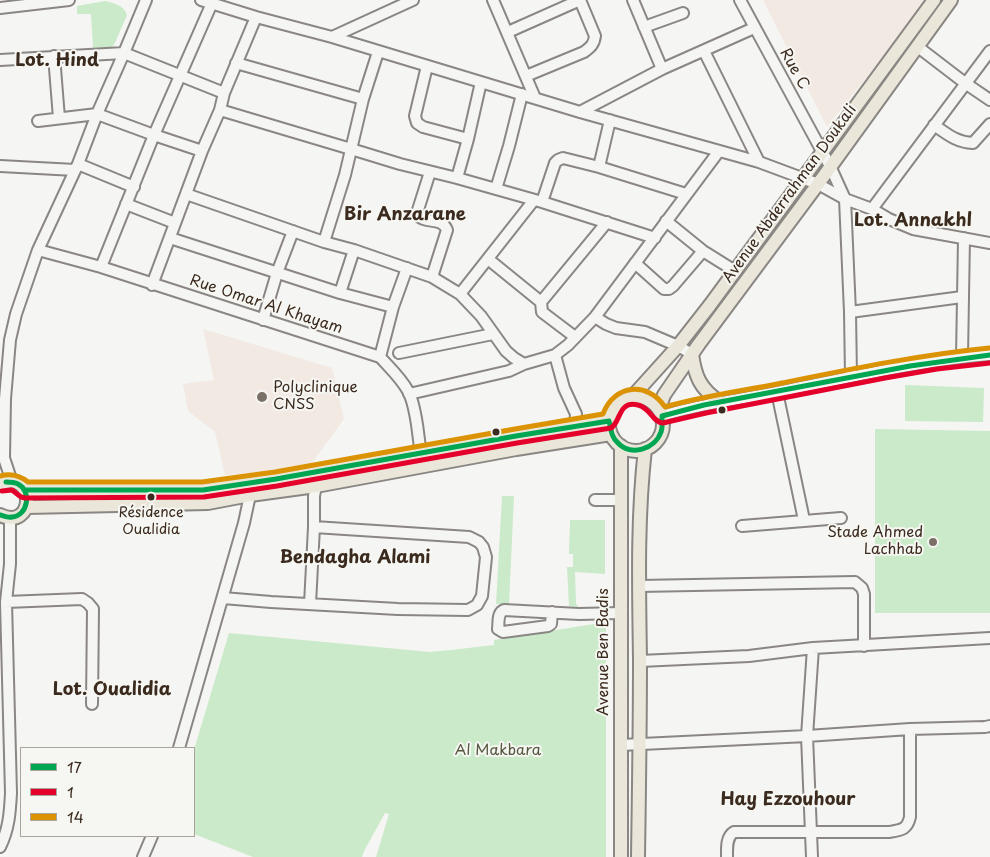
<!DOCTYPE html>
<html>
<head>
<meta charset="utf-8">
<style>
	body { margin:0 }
	#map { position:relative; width:990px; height:857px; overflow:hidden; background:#f5f5f3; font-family:"Playpen Sans",sans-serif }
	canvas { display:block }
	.legend { position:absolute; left:20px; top:747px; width:175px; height:90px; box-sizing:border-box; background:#f6f6f2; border:1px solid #aba49d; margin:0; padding:6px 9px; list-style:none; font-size:15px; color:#3b2a1e }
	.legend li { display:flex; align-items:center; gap:10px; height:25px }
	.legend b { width:25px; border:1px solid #aba49d }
</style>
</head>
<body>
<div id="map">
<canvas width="990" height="857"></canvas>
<ul class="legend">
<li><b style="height:6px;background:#00a651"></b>17</li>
<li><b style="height:6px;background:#e4002b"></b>1</li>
<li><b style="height:6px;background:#db9304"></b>14</li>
</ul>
</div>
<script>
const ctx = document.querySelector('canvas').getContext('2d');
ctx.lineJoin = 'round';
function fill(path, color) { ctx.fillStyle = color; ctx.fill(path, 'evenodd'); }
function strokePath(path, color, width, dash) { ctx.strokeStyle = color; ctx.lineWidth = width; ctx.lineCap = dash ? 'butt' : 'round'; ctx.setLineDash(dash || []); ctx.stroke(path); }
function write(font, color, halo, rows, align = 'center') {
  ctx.font = font + ' "Playpen Sans",sans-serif'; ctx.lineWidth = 4; ctx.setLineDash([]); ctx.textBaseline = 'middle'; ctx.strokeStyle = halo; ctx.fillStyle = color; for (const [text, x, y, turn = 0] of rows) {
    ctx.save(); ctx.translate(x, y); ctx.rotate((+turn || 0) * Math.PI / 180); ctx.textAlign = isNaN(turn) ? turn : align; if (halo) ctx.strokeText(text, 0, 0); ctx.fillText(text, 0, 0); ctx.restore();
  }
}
fill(new Path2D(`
	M 763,0 L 928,0 L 827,127 Z
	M 203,329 L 332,368 L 344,419 L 312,463 L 253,473 L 225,475 L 215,432 L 188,411 L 183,384 L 214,380 Z`), '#f2e9e3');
fill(new Path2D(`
	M 105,1 C 114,3 124,5 127,15 L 114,45 L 111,47 L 93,48 L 91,14 L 77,14 L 77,6 Z
	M 905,385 L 984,388 L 983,422 L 905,421 Z
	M 875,429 L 990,431 L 990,613 L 875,613 Z
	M 502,496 L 514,496 L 509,605 L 496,604 Z
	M 570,520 L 605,520 L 605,574 L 575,572 L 576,603 L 578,607 L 569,606 L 567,567 L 573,567 L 573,554 L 569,554 Z
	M 606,622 L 606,857 L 376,857 L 389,814 L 385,813 L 364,851 L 362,857 L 253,857 L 194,834 L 194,750 L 229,633 L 430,652 L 451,650 L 494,645 L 494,640 Z`), '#caeac9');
const minor = new Path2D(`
	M 201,0 L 256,17 L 332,37 L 580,112 L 759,162 L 818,184 L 845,199 L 872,209 L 889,219 L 913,229 L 990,243
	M 493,0 L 535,98
	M 633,0 L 662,69
	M 740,0 L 830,166 L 845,199 L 850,312 L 851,376
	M 0,8 L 69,0
	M 644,27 L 683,13
	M 508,32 L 580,0
	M 332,37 L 413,0
	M 918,47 L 965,83 L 990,100
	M 704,51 L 759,162
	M 54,56 L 59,118
	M 0,60 L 124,53 L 224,93
	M 236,63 L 363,99
	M 427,66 L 415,116 L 417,123 L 423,127 L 468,139
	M 526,76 L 584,52 C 591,47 594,44 595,36 L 580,0
	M 220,110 L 351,149 L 400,164 L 457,178 L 542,202 L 655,238
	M 580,112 L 662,69 L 754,28
	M 38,121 L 97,114 L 154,135 L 202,151
	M 934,125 C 947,134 956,142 973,143 L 990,124
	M 78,164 L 134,187
	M 0,166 L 75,170
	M 599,167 L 610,120
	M 430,172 L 417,213 C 423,226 441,215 447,230 L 432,277
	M 457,178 L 468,139 L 481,82
	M 496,189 L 509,146 L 522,94
	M 186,194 L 324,242 L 354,250 L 432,277 L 460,294 L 481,316 L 506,351 L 514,358 L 524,364 L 555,355 L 568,345 L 595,317 L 719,151
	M 542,202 L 555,163 L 558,160 L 563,158 L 599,167 L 686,194
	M 126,204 L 175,223
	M 872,209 L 990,51
	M 666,221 L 703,251 L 735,271
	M 170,238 L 340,293 L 393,307
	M 324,242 L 345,175 L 363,99 L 378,52
	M 38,250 L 101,267 L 380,357 C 390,368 401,378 408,391 C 416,405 420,445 421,462
	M 488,259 L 541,302
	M 635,263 L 664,289 L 669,289 L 673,286 L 703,251
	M 101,267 L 154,135 L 212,3
	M 152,285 L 202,151 L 220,110 L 224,93 L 256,17
	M 340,293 L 354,250
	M 460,294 L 534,200
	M 850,312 L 962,297
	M 595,317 L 606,324 L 616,328 L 645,332 L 678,346 L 692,354
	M 263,320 L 277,273 L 293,231
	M 575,337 L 542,312 L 541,302 L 607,222
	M 399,353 L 493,334
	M 555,355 L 564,388 L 576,414 L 575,427
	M 380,357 L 393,307 L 407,268
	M 962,357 L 964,238
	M 777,392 L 804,520
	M 409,394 L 509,371 L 524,364
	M 662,416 C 699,404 738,400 777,392 C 848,378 918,361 990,355
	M 12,482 L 4,458 L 5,399 L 10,340 L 16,314 L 38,250 L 78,164 L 97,114 L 124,53 L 146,0
	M 595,500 L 621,500
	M 742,526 L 841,518
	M 639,586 L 855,582 L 862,588 L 864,594 L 864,646
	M 223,598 L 271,602 L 398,609 L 468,610 L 477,605 L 482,596 L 486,557 L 483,547 L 479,542 L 469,537 L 314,527
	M 6,602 L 82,599 L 88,603 L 93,609 L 92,704
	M 310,604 L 314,527 L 314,496 L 316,486 L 323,470
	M 552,612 L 551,624 L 548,626 L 503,632 L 498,629 C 499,622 497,613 504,610 L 579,614 L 621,613
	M 640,661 L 749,656 L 813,648 L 990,638
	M 621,745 L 807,736 L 910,729 L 985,727 L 990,726
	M 179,748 L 244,523 L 250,495 L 249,490
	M 0,847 C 9,829 10,812 11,793 L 6,602 L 10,564 L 10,518
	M 143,857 L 152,836
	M 727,857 C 727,848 726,837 734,832 L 889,832 C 901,830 907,830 910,817 L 910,729
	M 812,857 L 807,736 L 813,648`);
const major = new Path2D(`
	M 692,354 C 695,376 700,389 720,402
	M609 424a27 27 0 1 1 54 0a27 27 0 1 1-54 0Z
	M 632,397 L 678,346 L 710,305 L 934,0
	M 659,409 L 664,395 L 699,344 L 818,184 L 951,0
	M 621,446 L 621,857
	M 0,484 C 36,468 36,532 0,515
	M 25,490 L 203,490 L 276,479 L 323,470 L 420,454 L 516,436 L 609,421
	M 27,507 L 208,503 L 250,495 L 316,486 L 516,449 L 611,434
	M 638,857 C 639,791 640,725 640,659 C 639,589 637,519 645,449`);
strokePath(minor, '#8a8683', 14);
strokePath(major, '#8a8683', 16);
strokePath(minor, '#f5f5f3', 10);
strokePath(major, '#eae7da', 12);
strokePath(new Path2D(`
	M 25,490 L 203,490 L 276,479 L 516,436 L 609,421 C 611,429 611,437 618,443 C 631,457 655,449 661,432 C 663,427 662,421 662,416 L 704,405 L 910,366 L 990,355
	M 0,515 C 4,516 8,518 12,517 C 28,516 32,491 18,484 C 14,482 10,482 6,482`), '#00a651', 5);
strokePath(new Path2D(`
	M 2,491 L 12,490 L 21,497 L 25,498 L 204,497 L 277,486 L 517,443 L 611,428 C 621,422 618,400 638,405 C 651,408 652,422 663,423 L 706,413 L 885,378 L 937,369 L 990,363`), '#e4002b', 5);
strokePath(new Path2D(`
	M 0,476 C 11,473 19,475 28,482 L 202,482 L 275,472 L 515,429 L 603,414 C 614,384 648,381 665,407 C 703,396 743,391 782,383 C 851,369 919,355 989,348`), '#db9304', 5);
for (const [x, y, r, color] of [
	[262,397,6,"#7c7169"],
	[722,410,4.5,"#3b2a1e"],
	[496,432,4.5,"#3b2a1e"],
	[151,497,4.5,"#3b2a1e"],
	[933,542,5,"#7c7169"]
]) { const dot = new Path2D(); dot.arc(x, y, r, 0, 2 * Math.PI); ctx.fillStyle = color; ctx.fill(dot); strokePath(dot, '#f6f6f2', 2); }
write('14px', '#3b2a1e', '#f6f6f2', [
	["Résidence",151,513],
	["Oualidia",151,530]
]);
write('15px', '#3b2a1e', '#f6f6f2', [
	["Rue C",794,69,61],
	["Avenue Abderrahman Doukali",790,194,-54],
	["Rue Omar Al Khayam",266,305,18],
	["Avenue Ben Badis",604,652,-90]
]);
write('15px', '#3b2a1e', '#f6f6f2', [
	["Polyclinique",273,388],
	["CNSS",273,405],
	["Stade Ahmed",923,533,"right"],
	["Lachhab",923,550,"right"]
], 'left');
write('15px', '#565840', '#f6f6f2', [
	["Al Makbara",498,751]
]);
write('bold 18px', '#3b2a1e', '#f6f6f2', [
	["Lot. Hind",57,61],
	["Bir Anzarane",405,215],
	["Lot. Annakhl",913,221],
	["Bendagha Alami",355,558],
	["Lot. Oualidia",112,690],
	["Hay Ezzouhour",788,800]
]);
</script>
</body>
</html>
